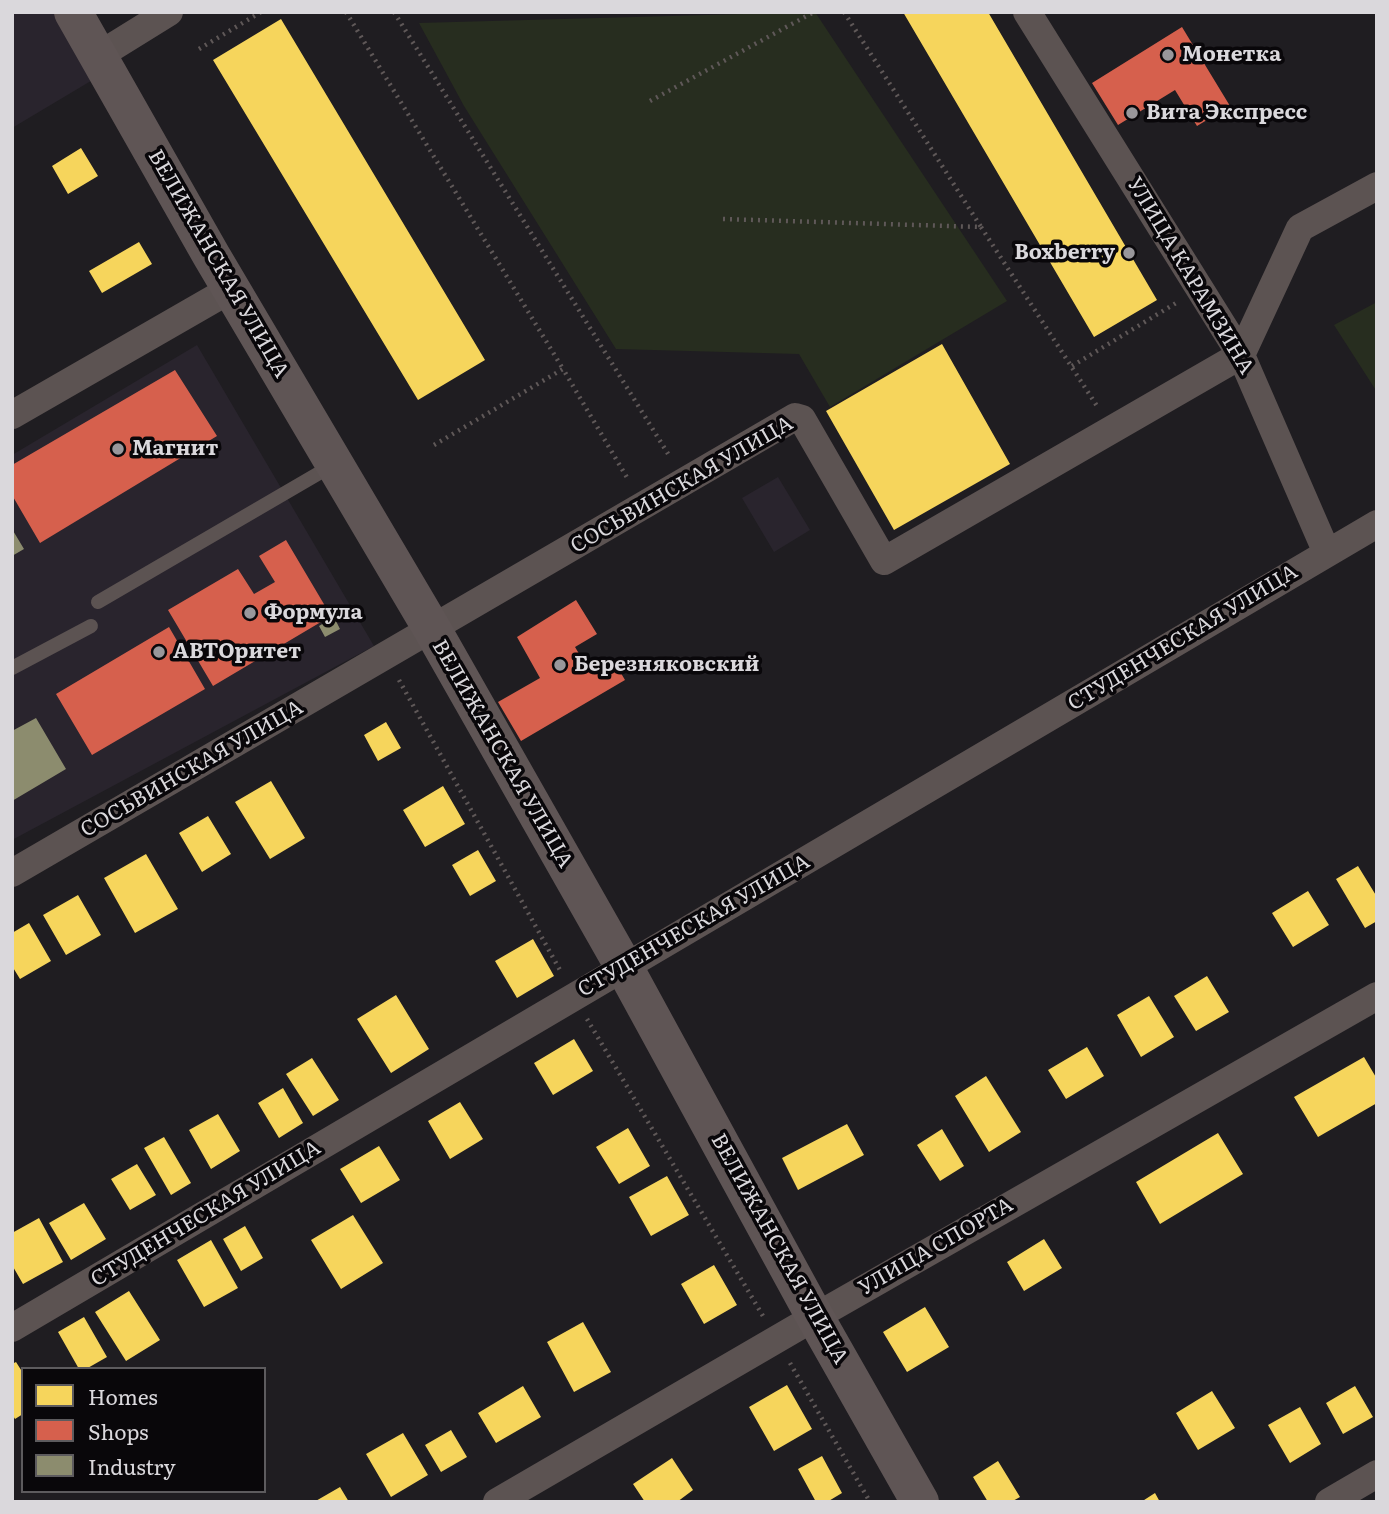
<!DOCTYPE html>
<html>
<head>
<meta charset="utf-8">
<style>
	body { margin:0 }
	#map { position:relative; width:1389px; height:1514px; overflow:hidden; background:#1f1d21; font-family:Literata,serif }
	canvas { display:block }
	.frame { position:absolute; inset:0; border:14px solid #dad8dc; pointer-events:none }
	.legend { position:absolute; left:21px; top:1367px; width:245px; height:126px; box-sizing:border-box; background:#09070a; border:2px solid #5d5b5e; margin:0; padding:9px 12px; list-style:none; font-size:21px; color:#dad8dc }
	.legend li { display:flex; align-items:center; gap:14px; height:35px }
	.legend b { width:35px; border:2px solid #5d5b5e }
</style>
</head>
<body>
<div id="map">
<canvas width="1389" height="1514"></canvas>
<div class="frame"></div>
<ul class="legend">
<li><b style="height:19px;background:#f6d55c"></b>Homes</li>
<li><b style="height:19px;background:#d6604d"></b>Shops</li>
<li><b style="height:19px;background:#8c8c6e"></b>Industry</li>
</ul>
</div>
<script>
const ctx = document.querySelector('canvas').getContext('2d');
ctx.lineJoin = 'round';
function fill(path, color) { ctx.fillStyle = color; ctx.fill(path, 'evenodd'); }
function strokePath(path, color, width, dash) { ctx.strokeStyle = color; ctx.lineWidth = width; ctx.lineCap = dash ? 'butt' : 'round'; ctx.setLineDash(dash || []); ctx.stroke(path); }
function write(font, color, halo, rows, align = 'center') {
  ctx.font = font + ' Literata,serif'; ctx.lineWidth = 7; ctx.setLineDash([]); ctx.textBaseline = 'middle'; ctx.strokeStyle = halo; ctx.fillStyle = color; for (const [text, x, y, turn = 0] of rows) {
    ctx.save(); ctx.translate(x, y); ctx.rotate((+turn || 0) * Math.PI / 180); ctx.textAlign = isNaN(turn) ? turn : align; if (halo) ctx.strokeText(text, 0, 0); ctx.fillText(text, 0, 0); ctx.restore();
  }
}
fill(new Path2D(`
	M 12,12 L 91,12 L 121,63 L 12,128 Z
	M 197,345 L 374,646 L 12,840 L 12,455 Z
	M 778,477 L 810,530 L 774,552 L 742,498 Z`), '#29242d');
fill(new Path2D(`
	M 815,12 L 1007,301 L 830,407 L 799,354 L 616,349 L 464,106 L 419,23 Z
	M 1377,302 L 1377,392 L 1334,325 Z`), '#272d1f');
fill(new Path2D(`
	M 903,12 L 988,12 L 1157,300 L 1094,337 Z
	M 281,19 L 485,360 L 418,400 L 213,60 Z
	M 81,148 L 98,176 L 68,194 L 52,166 Z
	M 139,242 L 152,264 L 102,293 L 89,271 Z
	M 942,344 L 1010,464 L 894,530 L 826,411 Z
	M 386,722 L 401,748 L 378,761 L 364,735 Z
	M 271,781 L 305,838 L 270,859 L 235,802 Z
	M 443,786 L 465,824 L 425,847 L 403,810 Z
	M 208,816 L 231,854 L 202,872 L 179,833 Z
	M 478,850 L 496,881 L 470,896 L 452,865 Z
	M 146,854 L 178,909 L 135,933 L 104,878 Z
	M 1358,866 L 1377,897 L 1377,921 L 1365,928 L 1336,879 Z
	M 1308,891 L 1329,925 L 1293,947 L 1272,913 Z
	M 78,895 L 101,935 L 66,955 L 43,915 Z
	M 29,923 L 51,961 L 20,979 L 12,966 L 12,933 Z
	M 533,939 L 554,976 L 517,998 L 495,961 Z
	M 1207,976 L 1229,1012 L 1196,1031 L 1174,996 Z
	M 396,995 L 429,1049 L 391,1073 L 357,1019 Z
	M 1149,996 L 1174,1037 L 1141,1057 L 1117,1015 Z
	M 574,1039 L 593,1071 L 553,1095 L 534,1063 Z
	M 1087,1047 L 1104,1076 L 1066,1099 L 1048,1070 Z
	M 1364,1057 L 1377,1079 L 1377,1103 L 1318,1137 L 1294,1097 Z
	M 312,1058 L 339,1100 L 313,1116 L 286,1074 Z
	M 986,1076 L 1021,1132 L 989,1152 L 955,1096 Z
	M 283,1088 L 303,1123 L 279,1138 L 258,1103 Z
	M 460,1102 L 483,1139 L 450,1159 L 428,1121 Z
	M 218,1114 L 240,1151 L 211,1169 L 189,1130 Z
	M 847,1124 L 864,1155 L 798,1190 L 782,1158 Z
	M 628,1128 L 650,1166 L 619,1184 L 596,1147 Z
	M 942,1129 L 964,1166 L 940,1181 L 917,1145 Z
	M 1218,1133 L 1243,1174 L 1160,1224 L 1136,1182 Z
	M 164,1137 L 191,1183 L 171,1195 L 144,1148 Z
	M 379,1146 L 400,1180 L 361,1203 L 340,1169 Z
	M 137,1164 L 156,1195 L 130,1210 L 111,1179 Z
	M 667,1176 L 689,1215 L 651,1236 L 629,1197 Z
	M 84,1203 L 106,1239 L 71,1260 L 49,1223 Z
	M 353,1215 L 383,1263 L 341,1289 L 311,1240 Z
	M 39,1218 L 63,1262 L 23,1284 L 12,1265 L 12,1233 Z
	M 245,1226 L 263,1258 L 241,1271 L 223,1239 Z
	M 1044,1239 L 1062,1268 L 1024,1291 L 1007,1262 Z
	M 211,1240 L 238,1288 L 204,1307 L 177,1260 Z
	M 714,1265 L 737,1305 L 704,1324 L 681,1284 Z
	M 129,1291 L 160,1340 L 126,1361 L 95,1312 Z
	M 925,1307 L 949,1347 L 907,1372 L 883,1332 Z
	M 84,1317 L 107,1357 L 86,1369 L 79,1369 L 58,1332 Z
	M 583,1322 L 611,1372 L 574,1392 L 547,1342 Z
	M 16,1362 L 23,1373 L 23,1414 L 15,1419 L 12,1414 L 12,1364 Z
	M 787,1385 L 812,1429 L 774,1451 L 749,1407 Z
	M 523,1386 L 541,1417 L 496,1443 L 478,1413 Z
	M 1355,1386 L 1373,1417 L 1343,1434 L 1326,1403 Z
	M 1212,1391 L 1235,1428 L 1198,1450 L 1176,1413 Z
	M 1300,1407 L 1321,1444 L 1290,1463 L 1268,1425 Z
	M 451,1430 L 467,1457 L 441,1472 L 425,1445 Z
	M 403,1433 L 428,1475 L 391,1497 L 366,1454 Z
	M 822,1456 L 842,1493 L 827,1502 L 816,1502 L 798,1469 Z
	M 672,1458 L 693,1490 L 677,1502 L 645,1502 L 633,1484 Z
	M 998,1461 L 1020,1497 L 1011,1502 L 988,1502 L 973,1477 Z
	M 340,1487 L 349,1502 L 314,1502 Z
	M 1155,1493 L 1160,1502 L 1141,1502 Z`), '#f6d55c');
fill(new Path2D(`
	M 1182,27 L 1230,106 L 1197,126 L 1175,90 L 1118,125 L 1092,83 Z
	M 175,370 L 217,436 L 40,543 L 12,495 L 12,465 Z
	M 286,540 L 331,616 L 213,686 L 168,610 L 238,569 L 254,594 L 275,582 L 259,556 Z
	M 576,600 L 597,634 L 575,647 L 590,672 L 612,658 L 625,680 L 521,741 L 498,702 L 540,678 L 517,637 Z
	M 169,627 L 205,689 L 92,755 L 56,694 Z`), '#d6604d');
fill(new Path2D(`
	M 12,529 L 24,549 L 12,556 Z
	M 334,617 L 340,629 L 325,637 L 319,626 Z
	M 36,718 L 66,769 L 12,801 L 12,731 Z`), '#8c8c6e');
strokePath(new Path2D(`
	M 346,12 L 563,369
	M 394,12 L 670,457
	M 199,49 L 261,12
	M 650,101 L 814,12
	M 723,219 L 981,227 L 844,12
	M 981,227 L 1097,406
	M 1072,366 L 1176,303
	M 434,445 L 563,369 L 629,481
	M 399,680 L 561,972
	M 587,1019 L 763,1316
	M 790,1363 L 870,1502`), '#5f5858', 4.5, [2, 5]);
strokePath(new Path2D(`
	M 98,602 L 333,465
	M 12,668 L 91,626`), '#5c5352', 14);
strokePath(new Path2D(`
	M 1027,12 L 1241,355 L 1327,553
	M 98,56 L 169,12
	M 12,415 L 231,289
	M 12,873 L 795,417 L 802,419 L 884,561 L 1241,355 L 1300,228 L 1377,186
	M 12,1328 L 1377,524
	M 497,1502 L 815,1317 L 1377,996
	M 1329,1502 L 1377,1474`), '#5c5352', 28);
strokePath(new Path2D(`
	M 73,12 L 211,255 L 432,629 L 624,967 L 815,1317 L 920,1502`), '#5f5555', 38);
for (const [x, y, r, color] of [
	[1168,55,7,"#99979b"],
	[1132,113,7,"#99979b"],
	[1129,253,7,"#99979b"],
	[118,449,7,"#99979b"],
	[250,613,7,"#99979b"],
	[159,652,7,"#99979b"],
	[560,665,7,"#99979b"]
]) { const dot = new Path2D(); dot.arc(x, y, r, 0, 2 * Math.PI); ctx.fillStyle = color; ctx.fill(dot); strokePath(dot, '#09070a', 2.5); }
write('bold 21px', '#dad8dc', '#09070a', [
	["Монетка",1182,55],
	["Вита Экспресс",1146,113],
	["Boxberry",1115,253,"right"],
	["Магнит",132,449],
	["Формула",264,613],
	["АВТОритет",173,652],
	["Березняковский",574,665]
], 'left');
write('21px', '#dad8dc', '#09070a', [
	["ВЕЛИЖАНСКАЯ УЛИЦА",218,264,60],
	["УЛИЦА КАРАМЗИНА",1190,276,59],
	["СОСЬВИНСКАЯ УЛИЦА",682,485,-30],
	["СТУДЕНЧЕСКАЯ УЛИЦА",1183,638,-31],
	["ВЕЛИЖАНСКАЯ УЛИЦА",502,754,60],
	["СОСЬВИНСКАЯ УЛИЦА",192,769,-30],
	["СТУДЕНЧЕСКАЯ УЛИЦА",694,926,-30],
	["СТУДЕНЧЕСКАЯ УЛИЦА",206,1214,-31],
	["УЛИЦА СПОРТА",936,1247,-30],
	["ВЕЛИЖАНСКАЯ УЛИЦА",779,1249,61]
]);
</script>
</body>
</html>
